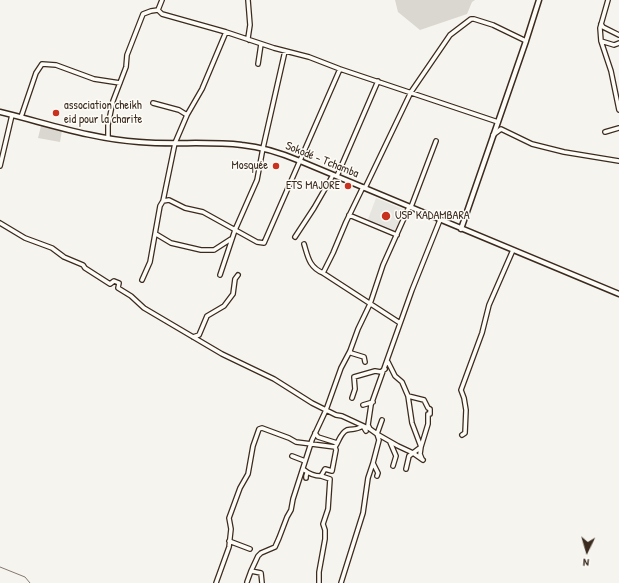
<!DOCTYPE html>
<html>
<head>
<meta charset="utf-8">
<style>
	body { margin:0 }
	#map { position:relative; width:619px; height:583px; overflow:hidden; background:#f5f4ee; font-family:"Patrick Hand",sans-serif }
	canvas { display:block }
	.north { position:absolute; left:567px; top:531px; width:40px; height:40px; -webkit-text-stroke:3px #fdfcf7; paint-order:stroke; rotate:185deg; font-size:11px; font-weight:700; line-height:16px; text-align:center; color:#3b2a1e }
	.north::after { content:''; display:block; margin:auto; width:14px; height:18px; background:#3b2a1e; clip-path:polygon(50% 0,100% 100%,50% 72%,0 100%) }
</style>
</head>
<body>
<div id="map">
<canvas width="619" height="583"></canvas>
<div class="north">N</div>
</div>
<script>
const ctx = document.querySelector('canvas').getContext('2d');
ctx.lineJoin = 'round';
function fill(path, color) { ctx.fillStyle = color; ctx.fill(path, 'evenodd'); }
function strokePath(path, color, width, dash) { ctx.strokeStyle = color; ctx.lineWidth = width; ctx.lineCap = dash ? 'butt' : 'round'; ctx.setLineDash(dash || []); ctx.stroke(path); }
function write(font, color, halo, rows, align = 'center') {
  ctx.font = font + ' "Patrick Hand",sans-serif'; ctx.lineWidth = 3; ctx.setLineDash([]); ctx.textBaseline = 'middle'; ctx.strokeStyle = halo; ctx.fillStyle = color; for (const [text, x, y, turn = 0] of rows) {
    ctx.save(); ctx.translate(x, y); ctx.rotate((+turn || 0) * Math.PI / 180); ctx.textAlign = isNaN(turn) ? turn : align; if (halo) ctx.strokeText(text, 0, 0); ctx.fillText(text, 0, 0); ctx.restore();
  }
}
fill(new Path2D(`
	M 376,198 L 405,210 L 396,233 L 367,222 Z`), '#e7e5df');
fill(new Path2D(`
	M 395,0 L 475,0 L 472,2 L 467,14 L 420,30 L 398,12 Z
	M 41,126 L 62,130 L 60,142 L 38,138 Z`), '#dad6d0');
strokePath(new Path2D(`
	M 0,567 L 25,577 L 30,583`), '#84786e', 1);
const minor = new Path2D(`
	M 248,0 L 250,25 L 248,38 L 249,40
	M 608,0 L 600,28 L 601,41 L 611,71 L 619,110
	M 158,10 L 162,0
	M 601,24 L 603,27 L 619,35
	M 601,41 L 614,45 L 619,43
	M 258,64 L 261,44
	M 153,103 L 179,110 L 187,115
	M 21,117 L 36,73 L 42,64 L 56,65 L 94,79 L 120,83
	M 605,132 L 619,128
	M 493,135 L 501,129 L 532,144 L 564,152 L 619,161
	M 108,138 L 108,125 L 113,101 L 126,67 L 127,55 L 143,14 L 151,11 L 158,10 L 162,14 L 226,32 L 274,48 L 309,57 L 340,69 L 498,122
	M 0,166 L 12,115
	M 337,176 L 378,81
	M 363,187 L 346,222 L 333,253 L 323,273 L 400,323
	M 365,188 L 411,92 L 450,35 L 471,19 L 474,19 L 493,25 L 526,41
	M 163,201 L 175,143 L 187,115 L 202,89 L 226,32
	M 411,207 L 436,141
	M 349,215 L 397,235
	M 0,223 L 25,238 L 52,248 L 64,257 L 83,265 L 85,268 L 110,284 L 114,281 L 119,283 L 118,288 L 131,296 L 144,308 L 222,354 L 274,379 L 312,403 L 336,415 L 342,416 L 370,429 L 377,434 L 398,446 L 413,453 L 423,460
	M 156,234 L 171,243 L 201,250 L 214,250 L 231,239
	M 295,237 L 314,208 L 333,175
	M 304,244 C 308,257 309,267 323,273
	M 220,275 L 235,230 L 257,180 L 263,148 L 285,51
	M 142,280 L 150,262 L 160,206 L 163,201 L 169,200 L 185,208 L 203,212 L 257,242 L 264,243 L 340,69
	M 193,337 L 199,335 L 207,316 L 224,306 L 233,294 L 235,279 L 238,275
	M 350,351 L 351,353 L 364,357 L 365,362
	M 388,362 L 395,376 L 402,382 L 408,396 L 424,400 L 428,408 L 430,409 L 430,414 L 428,414 L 428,424 L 421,447 L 409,456 L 406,469
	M 408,396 L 412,423 L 421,447 L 420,454 L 422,459
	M 352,398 L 355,389 L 354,377 L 375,371 L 381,372 L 385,369
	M 363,405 L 373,402
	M 370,429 L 368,425 L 371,405 L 412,290 L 440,220
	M 315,433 L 318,437 L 337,443
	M 462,435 L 465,433 L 466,410 L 464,398 L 461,390 L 482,333 L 489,305 L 513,250
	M 390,442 L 396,456 L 393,466
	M 292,456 L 305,461
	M 303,469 C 309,474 314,476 321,476
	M 377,476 L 378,473 L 373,463 L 379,440 L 377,434 L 382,420
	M 306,478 L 306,476 L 307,473
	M 229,541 L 250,549
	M 247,582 L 251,571
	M 216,583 L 229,547 L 231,529 L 229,518 L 240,488 L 248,474 L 253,446 L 259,429 L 262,428 L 289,438 L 296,442 L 335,447 C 339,442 340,433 347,430 C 354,428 354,431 363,426 L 366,431
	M 262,583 L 261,573 L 251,571 L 258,556 L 261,553 L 275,547 L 279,538 L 287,517 L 291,510 L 293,499 L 312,440 L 326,410 L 341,368 L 350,351 L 358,329 L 370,304 L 383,265 L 409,207
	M 319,583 L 319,572 L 325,539 L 325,530 L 323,524 L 328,509 L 330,479 L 321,476 L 325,469 L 332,471 L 336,450 L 335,447
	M 341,583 L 363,513 L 368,478 L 373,463`);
const major = new Path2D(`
	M 0,112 C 46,123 92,139 139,142 C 173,145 208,141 242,145 C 263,147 281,153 300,161 L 619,294
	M 461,229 L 526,41 L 539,0`);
strokePath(minor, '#3b2a1e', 6);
strokePath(major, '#3b2a1e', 7);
strokePath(minor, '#fdfcf7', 3.5);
strokePath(major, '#fdfcf7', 4);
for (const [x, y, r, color] of [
	[56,113,4,"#c8321e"],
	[276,166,4,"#c8321e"],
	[348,186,4,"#c8321e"],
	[386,216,5,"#c8321e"]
]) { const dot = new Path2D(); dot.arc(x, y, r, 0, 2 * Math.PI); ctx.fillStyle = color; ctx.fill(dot); strokePath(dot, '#fdfcf7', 1.5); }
write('12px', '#3b2a1e', '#fdfcf7', [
	["association cheikh",64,106],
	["eid pour la charite",64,120],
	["Mosquée",268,166,"right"],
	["ETS MAJORE",340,186,"right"],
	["USP KADAMBARA",395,216]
], 'left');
write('12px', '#3b2a1e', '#fdfcf7', [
	["Sokodé - Tchamba",322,160,22]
]);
</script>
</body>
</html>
